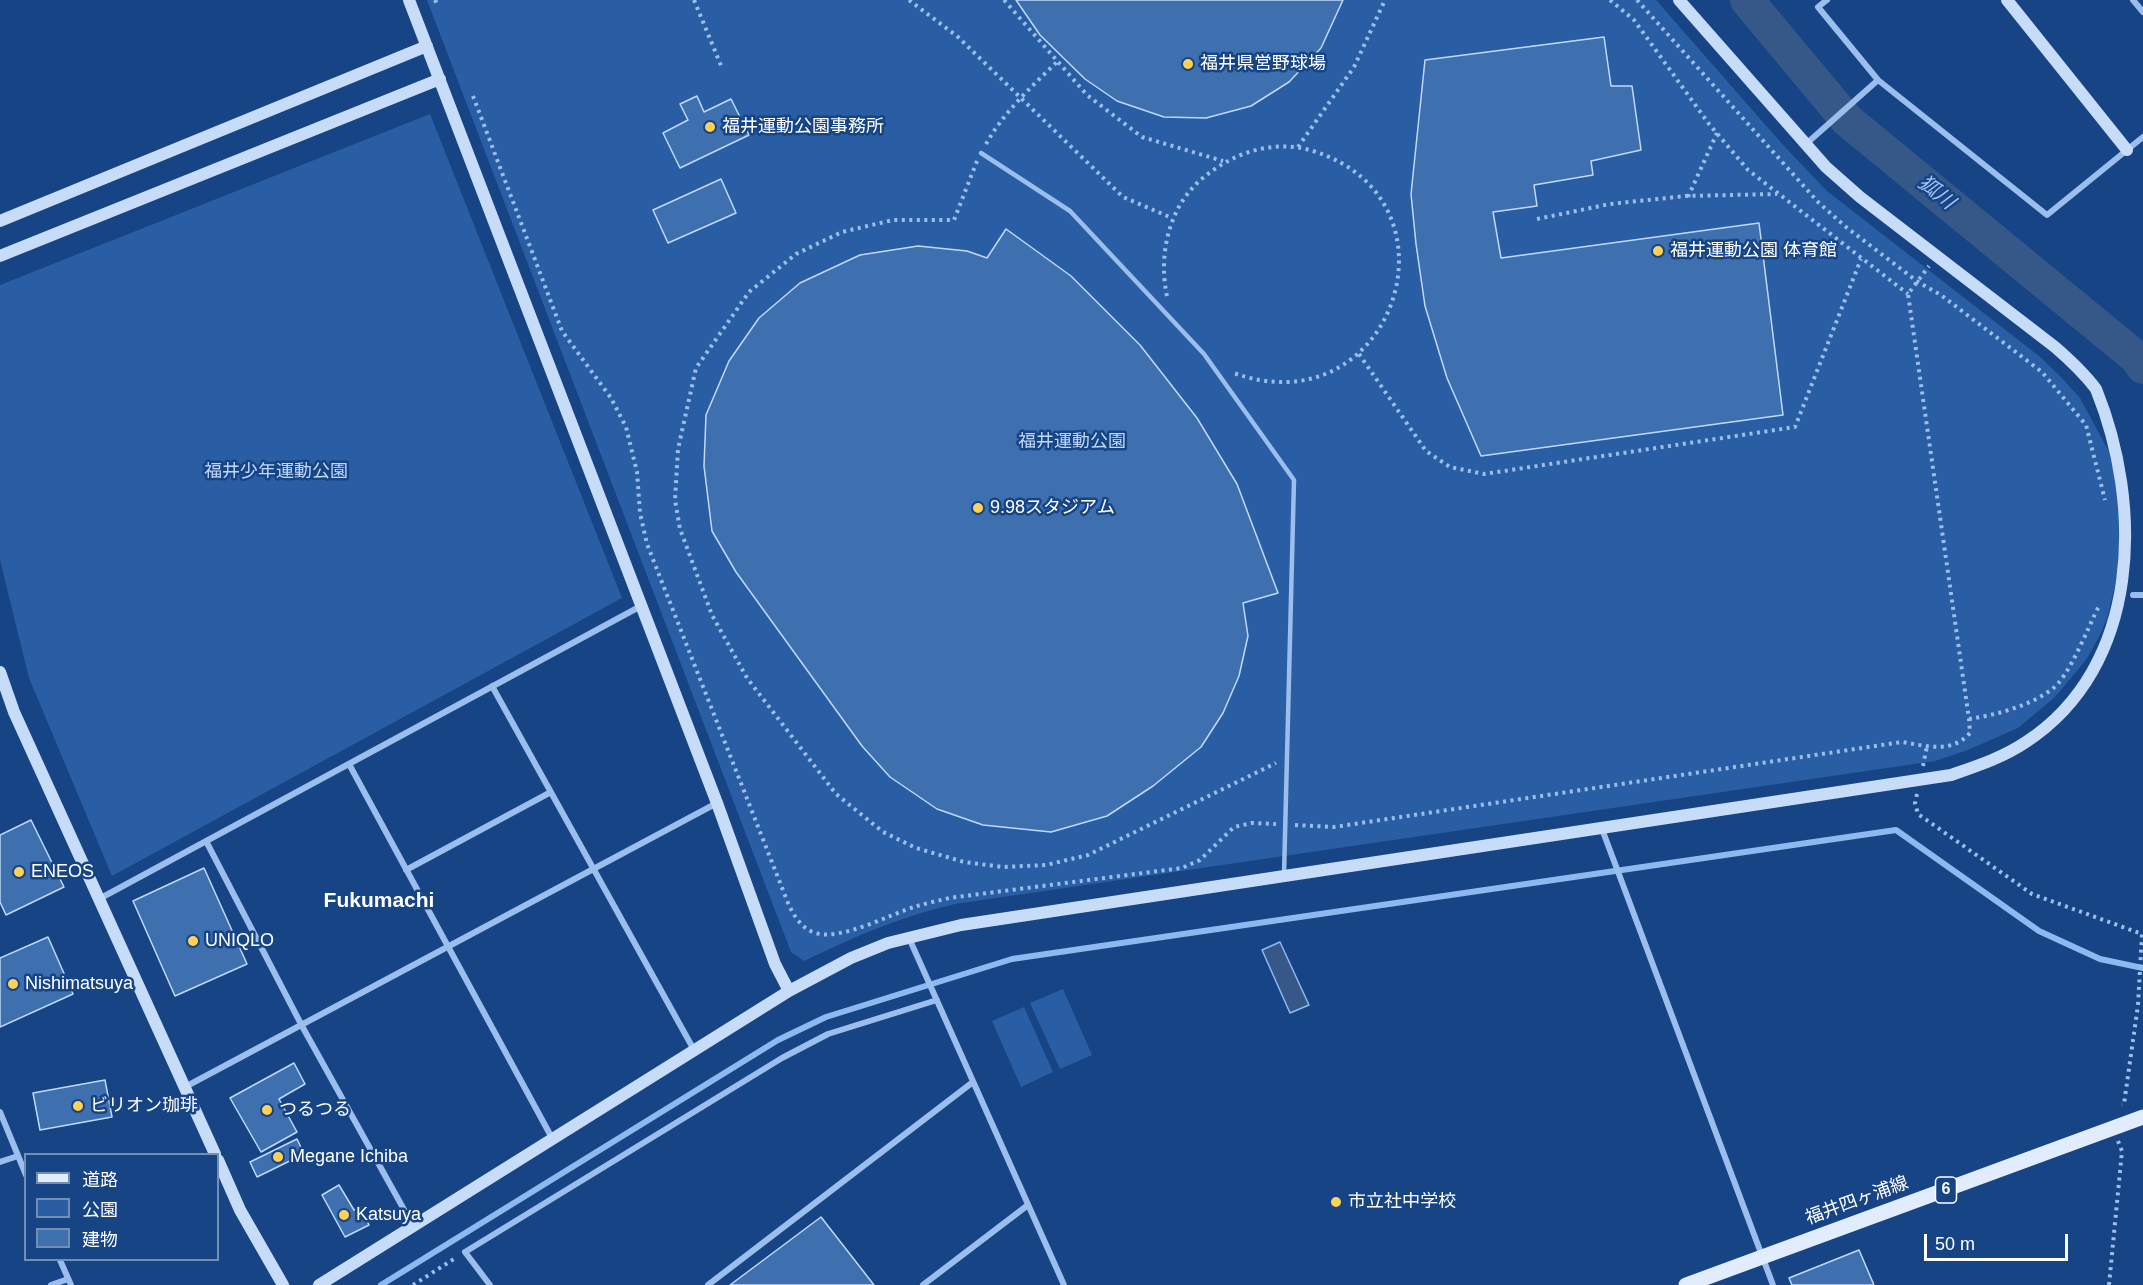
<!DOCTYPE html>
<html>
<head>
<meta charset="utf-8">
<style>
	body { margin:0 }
	#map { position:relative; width:2143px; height:1285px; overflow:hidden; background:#164485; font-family:Arial,"Noto Sans JP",sans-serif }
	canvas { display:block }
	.legend { position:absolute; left:24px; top:1153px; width:195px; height:108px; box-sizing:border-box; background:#164485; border:2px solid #738fb6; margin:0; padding:8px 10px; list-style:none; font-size:18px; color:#fff }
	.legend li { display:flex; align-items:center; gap:12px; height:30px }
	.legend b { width:30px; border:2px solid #738fb6 }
	.scale { position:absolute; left:1924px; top:1234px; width:144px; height:27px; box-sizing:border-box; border:3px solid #fff; border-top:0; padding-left:8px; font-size:18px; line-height:21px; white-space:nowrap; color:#fff; -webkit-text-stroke:4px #164485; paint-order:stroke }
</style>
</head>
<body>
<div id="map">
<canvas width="2143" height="1285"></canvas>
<ul class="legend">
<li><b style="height:8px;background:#e1ecff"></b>道路</li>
<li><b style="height:16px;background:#295ea4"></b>公園</li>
<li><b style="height:16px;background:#3e6faf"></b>建物</li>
</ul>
<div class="scale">50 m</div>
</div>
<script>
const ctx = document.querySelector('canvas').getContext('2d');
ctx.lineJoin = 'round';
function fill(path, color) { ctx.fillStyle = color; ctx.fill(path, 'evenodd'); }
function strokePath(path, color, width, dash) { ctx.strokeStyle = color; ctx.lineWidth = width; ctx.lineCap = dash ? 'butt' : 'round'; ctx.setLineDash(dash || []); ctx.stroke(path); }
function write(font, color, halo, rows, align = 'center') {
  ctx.font = font + ' Arial,"Noto Sans JP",sans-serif'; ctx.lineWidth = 5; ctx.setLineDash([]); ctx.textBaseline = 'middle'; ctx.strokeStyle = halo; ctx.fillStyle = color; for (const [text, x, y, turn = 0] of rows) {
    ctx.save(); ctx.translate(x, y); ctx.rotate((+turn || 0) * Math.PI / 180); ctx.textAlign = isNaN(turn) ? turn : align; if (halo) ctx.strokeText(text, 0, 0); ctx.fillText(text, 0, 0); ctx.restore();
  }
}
fill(new Path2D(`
	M 427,0 L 1656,0 L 1783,145 L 1827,191 L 2039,356 L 2061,377 L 2080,398 L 2108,450 L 2118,479 L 2123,550 L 2107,619 L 2099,637 L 2086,660 L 2055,697 L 2018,728 L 1968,750 L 1935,761 L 955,904 C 902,916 854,937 804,961 L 791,952 Z
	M 430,114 L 622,598 L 112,876 L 29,678 L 0,560 L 0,285 Z
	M 1063,989 L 1092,1055 L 1060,1069 L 1030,1003 Z
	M 1024,1007 L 1053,1072 L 1021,1087 L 992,1021 Z`), '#295ea4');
const water = new Path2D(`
	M 1280,942 L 1309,1005 L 1290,1013 L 1262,950 Z`);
fill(water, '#365888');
strokePath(water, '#8db9f0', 1.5);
strokePath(new Path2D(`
	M 381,1285 L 778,1040 L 826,1017 L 1012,959 L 1896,830 L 2039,931 L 2100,959 L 2143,968`), '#8db9f0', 6);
strokePath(new Path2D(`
	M 1747,0 L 1847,120 L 2137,358 L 2143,367`), '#365888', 34);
const building = new Path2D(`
	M 1016,0 L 1343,0 L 1321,48 L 1289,82 L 1251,106 L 1206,118 L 1164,117 L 1117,101 L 1085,79 L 1040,35 Z
	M 1604,37 L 1611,86 L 1632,86 L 1641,150 L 1591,161 L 1593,175 L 1534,185 L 1537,206 L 1493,212 L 1501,258 L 1759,223 L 1783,415 L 1481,456 L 1447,378 L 1425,306 L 1416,244 L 1411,194 L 1425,60 Z
	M 697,96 L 704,112 L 731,99 L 749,135 L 680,168 L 663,133 L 688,120 L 680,104 Z
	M 721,179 L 736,213 L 668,243 L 653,210 Z
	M 1006,229 L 1071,276 L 1140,345 L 1197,418 L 1237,484 L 1278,593 L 1243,603 L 1248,636 L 1239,676 L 1223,713 L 1201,747 L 1153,786 L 1107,816 L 1051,832 L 983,825 L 937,809 L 890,777 L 862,746 L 736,572 L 712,531 L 704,466 L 706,415 L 729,361 L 759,318 L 800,283 L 860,255 L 918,246 L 967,251 L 987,258 Z
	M 31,820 L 64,887 L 6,915 L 0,902 L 0,835 Z
	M 204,868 L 247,964 L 175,996 L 133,901 Z
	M 48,937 L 73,994 L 0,1027 L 0,958 Z
	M 294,1063 L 305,1084 L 279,1099 L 297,1132 L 261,1152 L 230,1098 Z
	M 105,1080 L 112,1117 L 40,1130 L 33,1093 Z
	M 297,1139 L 304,1154 L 257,1177 L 250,1162 Z
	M 339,1185 L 354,1210 L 361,1207 L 369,1225 L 345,1237 L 322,1195 Z
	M 821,1217 L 874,1285 L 730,1285 Z
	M 1859,1250 L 1874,1285 L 1792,1285 L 1789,1278 Z`);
fill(building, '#3e6faf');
strokePath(building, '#c0d9fa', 1.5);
strokePath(new Path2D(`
	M 435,0 L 437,4
	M 694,0 L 722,68
	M 909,0 L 958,37 L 1123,197 L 1172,218
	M 1004,0 L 1087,95 L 1142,137 L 1223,161
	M 1610,0 L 1634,20 L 1709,124 L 1748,170 L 1908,294
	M 1637,0 L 1818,202 L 1846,227 L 1918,282 L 1941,295 L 2042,372 L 2086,425 L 2105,500
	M 473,96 L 562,331 L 611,398 L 626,427 L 637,472 L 640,513 L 647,544 L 788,903 C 794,916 801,928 815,933 C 842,941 890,914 917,906 C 927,903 938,901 949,898 L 1182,868 L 1200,860 L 1234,827 L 1252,823 L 1276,824
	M 986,144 C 1004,112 1031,87 1057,62
	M 1298,147 L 1354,67 L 1385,0
	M 977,161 L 954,220 L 893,220 L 842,232 L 796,254 L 749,292 L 696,368 L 678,449 L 675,500 L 680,529 L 712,615 L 747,678 L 836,794 L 883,832 L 916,848 L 964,862 L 1003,867 L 1046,865 L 1088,855 L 1276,763
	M 1688,197 L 1717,133
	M 1537,219 L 1610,204 L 1686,196 L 1777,194
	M 1167,296 C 1158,254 1169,205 1204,177 C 1235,152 1274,139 1313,151 C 1471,200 1392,433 1231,372
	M 1359,354 L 1426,451 L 1450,467 L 1484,474 L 1795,427 L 1861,259
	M 1969,719 C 1996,715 2029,706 2051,690 C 2069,678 2088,627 2099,606
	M 1923,766 L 1927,746
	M 1917,794 L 1915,803 L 1918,814 L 2032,894 L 2142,934 L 2138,1005 L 2124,1104 L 2122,1105
	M 1295,825 L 1334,827 L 1902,742 C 1927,746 1951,754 1970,733 L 1969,719 L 1908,294 L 1929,266
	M 413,1285 L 457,1257
	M 2109,1285 L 2122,1151 L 2118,1141`), '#9bbeed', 4, [3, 4.5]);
strokePath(new Path2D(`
	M 981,153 L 1070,211 L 1204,354 L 1294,480 L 1284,875`), '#9bbeed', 4.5);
strokePath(new Path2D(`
	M 1827,0 L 1818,7 L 1878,80 L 2047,215 L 2143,137
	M 2133,0 L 2143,12
	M 1806,144 L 1878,80
	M 2133,595 L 2143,595
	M 492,686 L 694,1050
	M 349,764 L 552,1138
	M 1602,829 L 1773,1285
	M 206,841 L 302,1026 L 412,1224
	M 406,870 L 551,792
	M 99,899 L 641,606
	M 909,938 L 1064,1285
	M 185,1087 L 717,803
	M 0,1112 L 26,1175
	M 0,1162 L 18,1156
	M 60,1260 L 71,1285
	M 51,1285 L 68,1279
	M 490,1285 L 465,1252 L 782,1058 L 828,1034 L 937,1000
	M 708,1285 L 973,1082
	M 923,1285 L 1028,1205`), '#9bbeed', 6);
strokePath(new Path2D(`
	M 409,0 L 717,803 L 775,964 L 789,991
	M 2007,0 L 2127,150
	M 0,221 L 427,46
	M 0,256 L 440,79
	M 0,672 L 14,712 L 215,1154
	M 218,1160 L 240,1210 L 283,1285
	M 319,1285 L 789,991 L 851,958 L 888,943 L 961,925 L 1951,775 C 1977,766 2002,758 2026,742 C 2142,666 2143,505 2096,389 C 2084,373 2070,360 2055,347 L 1860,197 L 1826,167 L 1679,0`), '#c7dcf9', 12);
strokePath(new Path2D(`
	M 1686,1285 L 2143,1117`), '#e1ecff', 15);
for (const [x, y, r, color] of [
	[1188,64,6,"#ffd257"],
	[710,127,6,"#ffd257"],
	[1658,251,6,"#ffd257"],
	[978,508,6,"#ffd257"],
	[19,872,6,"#ffd257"],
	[193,941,6,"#ffd257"],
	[13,984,6,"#ffd257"],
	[78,1106,6,"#ffd257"],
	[267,1110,6,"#ffd257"],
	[278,1157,6,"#ffd257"],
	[1336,1202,6,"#ffd257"],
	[344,1215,6,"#ffd257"]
]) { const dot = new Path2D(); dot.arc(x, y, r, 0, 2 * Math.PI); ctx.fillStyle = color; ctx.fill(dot); strokePath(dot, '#164485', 2); }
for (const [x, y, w] of [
	[1946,1190,21]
]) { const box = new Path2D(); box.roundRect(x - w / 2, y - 13, w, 26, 4.5); ctx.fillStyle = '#164485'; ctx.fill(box); strokePath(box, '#fff', 1.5); }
write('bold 16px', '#fff', null, [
	["6",1946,1190]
]);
write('18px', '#fff', '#164485', [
	["福井県営野球場",1200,64],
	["福井運動公園事務所",722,127],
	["福井運動公園 体育館",1670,251],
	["9.98スタジアム",990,508],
	["ENEOS",31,872],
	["UNIQLO",205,941],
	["Nishimatsuya",25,984],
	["ビリオン珈琲",90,1106],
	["つるつる",279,1110],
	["Megane Ichiba",290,1157],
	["市立社中学校",1348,1202],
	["Katsuya",356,1215]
], 'left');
write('18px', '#c0d9fa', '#164485', [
	["福井運動公園",1072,442],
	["福井少年運動公園",276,472]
]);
write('18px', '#fff', '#164485', [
	["福井四ヶ浦線",1857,1201,-20]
]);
write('italic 20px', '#a6c8f5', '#164485', [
	["狐川",1936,193,39]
]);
write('bold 21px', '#fff', '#164485', [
	["Fukumachi",379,901]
]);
</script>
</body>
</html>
